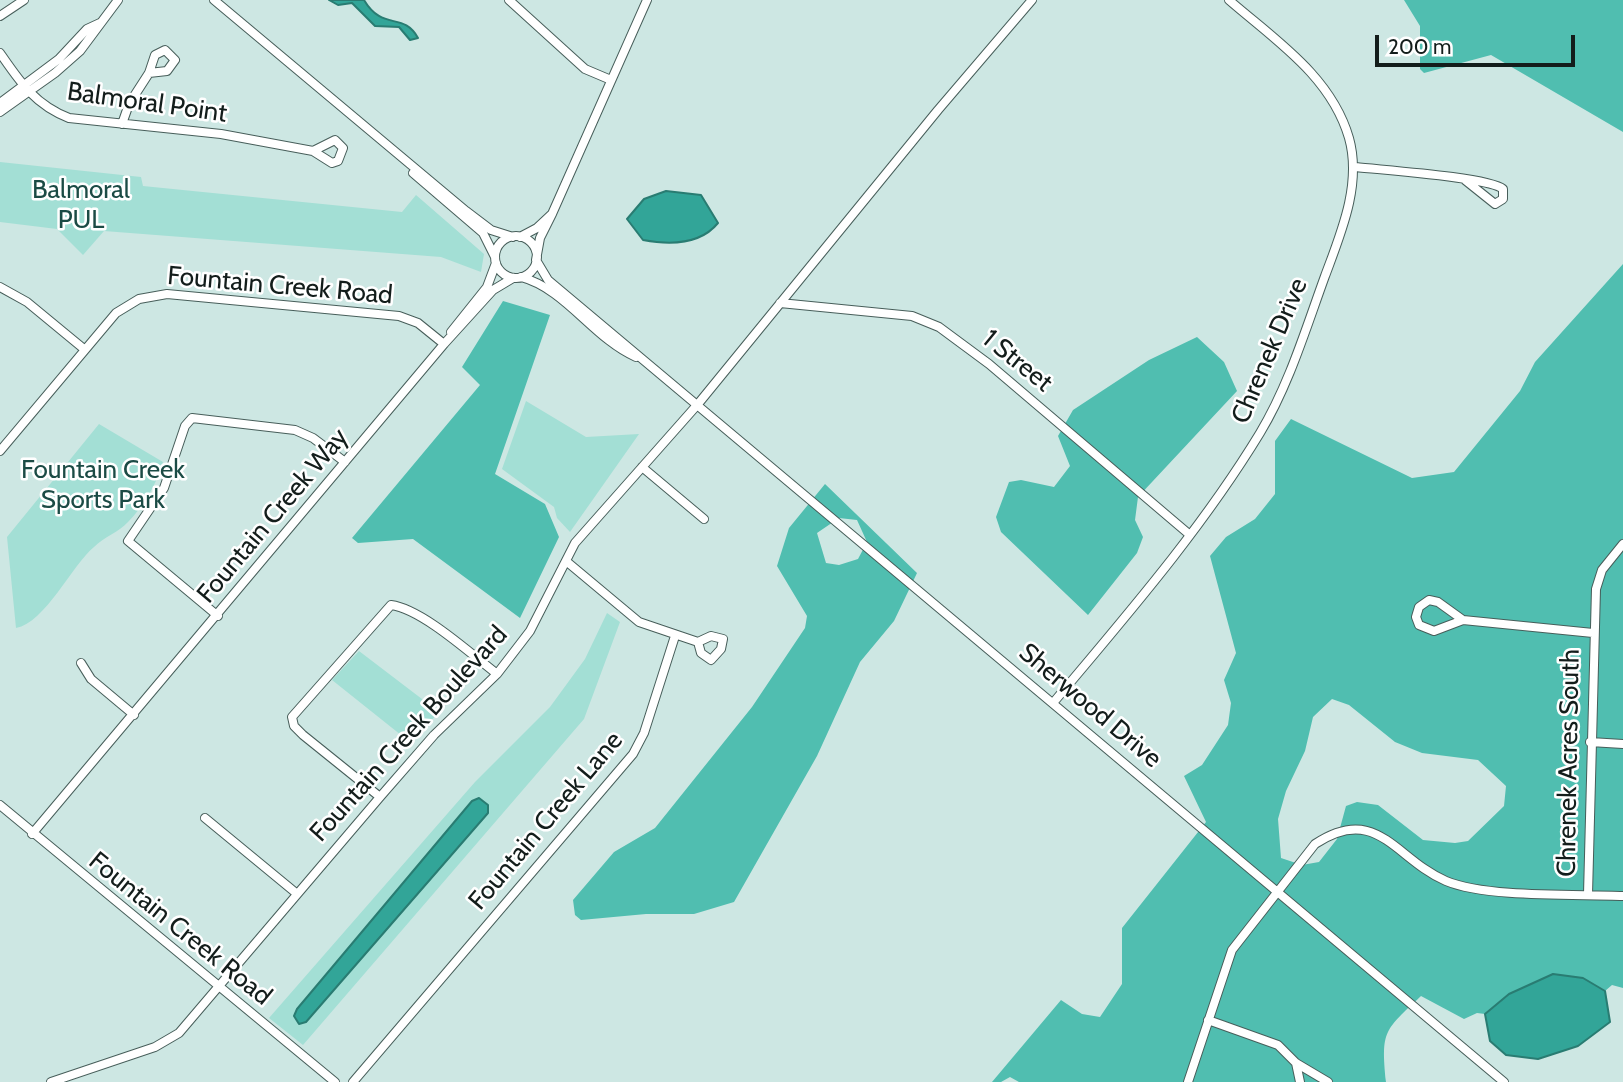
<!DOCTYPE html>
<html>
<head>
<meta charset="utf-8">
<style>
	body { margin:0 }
	#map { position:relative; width:1623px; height:1082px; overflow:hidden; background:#cde7e3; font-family:Cabin,sans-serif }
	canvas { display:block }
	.scale { position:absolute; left:1375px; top:35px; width:200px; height:32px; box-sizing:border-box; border:4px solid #131d1b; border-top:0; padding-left:9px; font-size:21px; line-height:24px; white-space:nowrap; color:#131d1b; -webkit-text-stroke:5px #fff; paint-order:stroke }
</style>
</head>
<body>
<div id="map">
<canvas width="1623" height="1082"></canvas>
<div class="scale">200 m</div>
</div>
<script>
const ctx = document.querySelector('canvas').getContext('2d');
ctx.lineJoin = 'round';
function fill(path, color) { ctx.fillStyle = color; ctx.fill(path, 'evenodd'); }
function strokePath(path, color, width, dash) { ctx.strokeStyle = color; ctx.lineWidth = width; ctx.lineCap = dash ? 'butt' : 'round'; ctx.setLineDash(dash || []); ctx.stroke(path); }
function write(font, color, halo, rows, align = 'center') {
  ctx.font = font + ' Cabin,sans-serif'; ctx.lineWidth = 5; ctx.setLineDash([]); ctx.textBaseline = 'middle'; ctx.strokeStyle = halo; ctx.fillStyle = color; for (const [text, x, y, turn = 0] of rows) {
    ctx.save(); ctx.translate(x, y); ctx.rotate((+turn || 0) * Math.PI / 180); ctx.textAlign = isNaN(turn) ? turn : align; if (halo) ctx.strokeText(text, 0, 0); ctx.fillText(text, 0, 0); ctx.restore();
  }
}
fill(new Path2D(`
	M 0,162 L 141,177 L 143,186 L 402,212 L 416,195 L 484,254 L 481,272 L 441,257 L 104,231 L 83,255 L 57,229 L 0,222 Z
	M 526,401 L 586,437 L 639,434 L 570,532 L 557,518 L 554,507 L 502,469 Z
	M 99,424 L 163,462 C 157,483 144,506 128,522 C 119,532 104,537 94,547 C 72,565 45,623 16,628 L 7,537 Z
	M 607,613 L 620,622 L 584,719 L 303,1045 L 269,1018 L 475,782 L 550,707 L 585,659 Z
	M 359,651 L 439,712 L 411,743 L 332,680 Z`), '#a3dfd5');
fill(new Path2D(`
	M 1404,0 L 1623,0 L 1623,132 L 1491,55 L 1424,73 L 1420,69 L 1420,26 Z
	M 1623,264 L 1623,988 L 1612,985 L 1605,991 L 1583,978 L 1509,994 L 1485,1014 L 1477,1013 L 1464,1019 L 1421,996 C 1384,1031 1381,1030 1386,1082 L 1019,1082 L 1010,1077 L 1001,1082 L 992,1082 L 1061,1000 L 1082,1014 L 1100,1017 L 1122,984 L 1122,928 L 1206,822 L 1184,776 L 1202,765 L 1228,725 L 1231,703 L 1224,680 L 1236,653 L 1210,556 L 1226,537 L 1255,519 L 1275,494 L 1275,441 L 1291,419 L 1412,478 L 1454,472 L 1520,391 L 1535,362 ZM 1332,699 L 1349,705 L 1395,742 L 1422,753 L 1478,760 L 1506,786 L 1504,806 L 1468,841 L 1455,843 L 1423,840 L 1378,805 L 1357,802 L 1346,806 L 1337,839 L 1319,862 L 1302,865 L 1281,858 L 1278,819 L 1286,791 L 1305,751 L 1313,717 Z
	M 503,301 L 550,315 L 495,474 L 545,504 L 559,537 L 520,618 L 413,539 L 358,543 L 352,538 L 480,385 L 462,367 Z
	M 1197,337 L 1224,362 L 1237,391 L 1138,497 L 1135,520 L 1143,537 L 1137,553 L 1088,615 L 1001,532 L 996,517 L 1009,482 L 1021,480 L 1054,487 L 1070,466 L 1058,436 L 1073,410 L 1149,360 Z
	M 825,484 L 917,573 L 894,621 L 860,662 L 817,756 L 734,902 L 694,914 L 646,914 L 581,920 L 575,915 L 573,900 L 614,852 L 655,828 L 752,707 L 805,628 L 807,616 L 777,566 L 789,528 ZM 839,518 L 857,520 L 867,542 L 858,559 L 839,565 L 826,563 L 817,533 Z`), '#50beb0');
const water = new Path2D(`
	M 329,0 L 364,0 C 383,32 403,11 418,38 L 410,40 L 399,27 L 375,26 L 352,3 L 338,5 Z
	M 666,191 L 701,195 L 718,223 C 700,245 670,245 643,240 L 627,219 L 644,199 Z
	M 479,798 L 488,805 L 488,813 L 306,1022 L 299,1024 L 294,1016 L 297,1009 L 472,801 Z
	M 1553,974 L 1583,978 L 1605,991 L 1610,1022 L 1578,1046 L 1538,1059 L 1506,1055 L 1490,1041 L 1485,1014 L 1509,994 Z`);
fill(water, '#32a598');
strokePath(water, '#297c72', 2);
const minor = new Path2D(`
	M 214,0 L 466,211 L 491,230 L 513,237
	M 509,0 L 585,69 L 611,80
	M 0,16 L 24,0
	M 0,53 C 20,82 35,105 69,118 L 221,134 L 313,151 L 332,163 L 338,161 L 343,148 L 335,140 L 313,151
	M 0,103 L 59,59 L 87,29 L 100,23
	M 0,112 L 55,73 L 80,51 L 118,0
	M 122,124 L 129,104 L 149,73 L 155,55 L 165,50 L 175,60 L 167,71 L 149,73
	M 1356,167 C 1381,170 1488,177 1503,189 L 1503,199 L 1495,204 L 1465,180
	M 413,173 L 483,233 L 495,257
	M 552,214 L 647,0
	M495 257a21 21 0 1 1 42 0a21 21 0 1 1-42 0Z
	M 520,237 L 537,228 L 552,214 L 540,238 L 536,260 L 548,280 L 1504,1082
	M 521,277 C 566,289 593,338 636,357
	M 0,287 L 27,302 L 84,349
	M 780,303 L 912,316 L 939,327 L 989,364 L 1190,535
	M 451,332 L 487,287 L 496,263
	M 0,451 L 116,313 L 139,299 L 167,294 L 399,316 L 418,323 L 444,344
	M 642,467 L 704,519
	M 566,561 L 639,622 L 698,642 L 711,636 L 723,639 L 721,649 L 711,660 L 701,653 L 698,642
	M 218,616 L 128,541 L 164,488 L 185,426 L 192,418 L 295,430 L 313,438 L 345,462
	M 1463,620 L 1434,631 L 1419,625 L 1416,617 L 1419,607 L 1429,600 L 1438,602 L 1463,620 L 1593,633
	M 81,663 L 91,679 L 134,715
	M 1053,703 C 1126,616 1201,530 1260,433 C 1289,385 1306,328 1325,276 C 1341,233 1362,184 1349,138 C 1331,76 1275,40 1229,0
	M 1590,742 L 1623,744
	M 380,797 L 303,735 L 294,726 L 292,717 L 391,605 C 422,609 471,654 497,674
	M 0,805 L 335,1082
	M 205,818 L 296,893
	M 32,834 L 444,344 L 493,290 L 513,278
	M 1588,894 L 1596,589 L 1602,570 L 1623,544
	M 1208,1020 L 1278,1045 L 1296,1063 L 1328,1082
	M 1296,1063 L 1300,1082
	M 51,1082 L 155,1047 L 179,1033 L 380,797 L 434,735 L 497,674 L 530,631 L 575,543 L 698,404 L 938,110 L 1032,0
	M 353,1082 L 633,754 L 644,733 L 675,636
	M 1188,1082 L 1232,950 L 1315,844 C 1377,803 1395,859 1446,881 C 1487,898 1575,894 1623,896`);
strokePath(minor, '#475e5a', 10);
strokePath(minor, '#fff', 8);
write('26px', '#131d1b', '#fff', [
	["Balmoral Point",147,103,8],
	["Fountain Creek Road",280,286,5],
	["Chrenek Drive",1270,351,-67],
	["1 Street",1017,361,39],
	["Fountain Creek Way",273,516,-50],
	["Sherwood Drive",1090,706,40],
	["Fountain Creek Boulevard",409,734,-48],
	["Chrenek Acres South",1569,763,-89],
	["Fountain Creek Lane",546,821,-50],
	["Fountain Creek Road",180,929,39]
]);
write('26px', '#1b4b45', '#fff', [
	["Balmoral",81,190],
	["PUL",81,220],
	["Fountain Creek",103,470],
	["Sports Park",103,500]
]);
</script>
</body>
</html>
